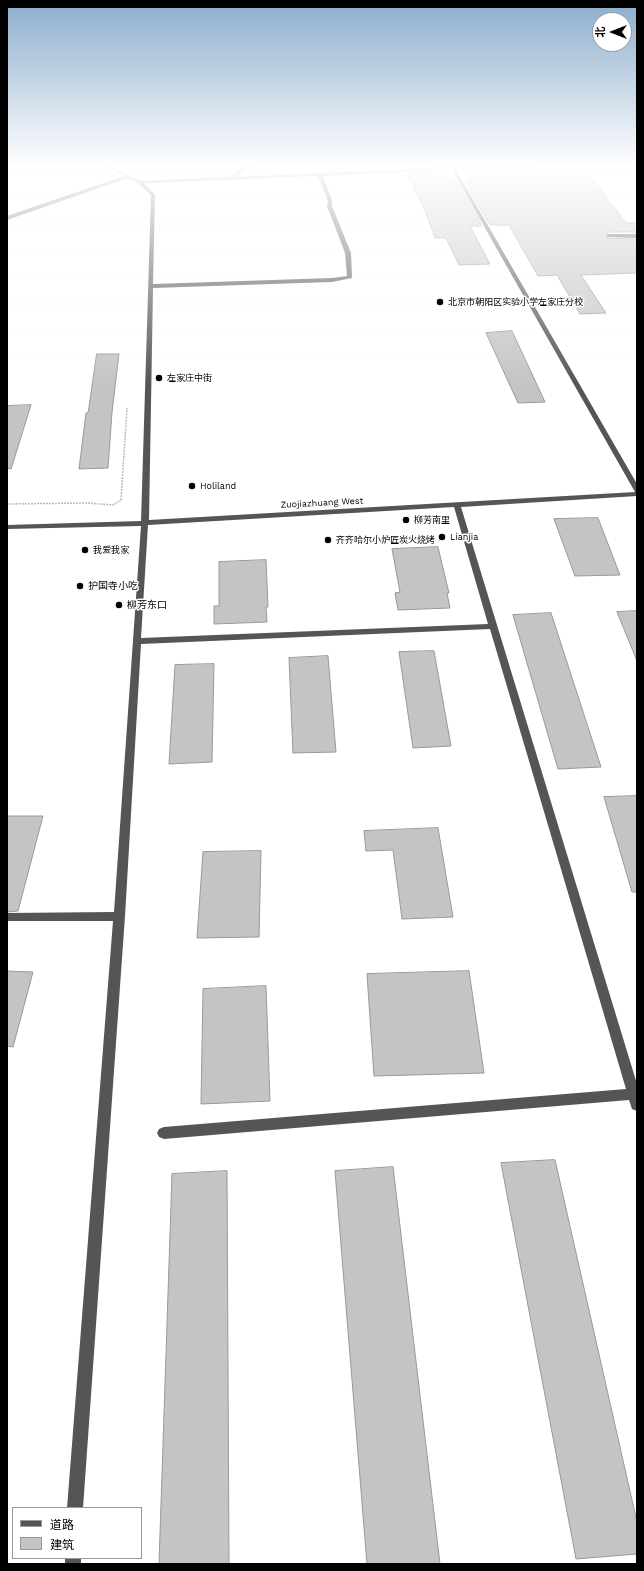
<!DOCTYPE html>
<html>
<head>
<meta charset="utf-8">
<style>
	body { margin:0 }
	#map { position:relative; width:644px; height:1571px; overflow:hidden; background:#fff; font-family:"Work Sans","Noto Sans SC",sans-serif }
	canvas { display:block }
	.frame { position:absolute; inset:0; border:8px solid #000; pointer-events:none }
	.legend { position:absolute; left:12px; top:1507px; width:130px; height:52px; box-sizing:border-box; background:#fff; border:1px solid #999; margin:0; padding:5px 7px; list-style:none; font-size:12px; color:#000 }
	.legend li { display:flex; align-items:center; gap:8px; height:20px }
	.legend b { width:20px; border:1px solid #999 }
	.north { position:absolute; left:592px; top:12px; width:40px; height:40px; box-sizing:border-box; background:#fff; border:1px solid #999; border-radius:50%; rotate:270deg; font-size:11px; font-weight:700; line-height:16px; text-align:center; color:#000 }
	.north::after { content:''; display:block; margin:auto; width:14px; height:18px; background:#000; clip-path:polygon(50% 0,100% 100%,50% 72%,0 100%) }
</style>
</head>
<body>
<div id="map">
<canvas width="644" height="1571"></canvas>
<div class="frame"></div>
<ul class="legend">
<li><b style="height:5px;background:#555"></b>道路</li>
<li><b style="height:11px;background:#c4c4c4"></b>建筑</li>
</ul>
<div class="north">北</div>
</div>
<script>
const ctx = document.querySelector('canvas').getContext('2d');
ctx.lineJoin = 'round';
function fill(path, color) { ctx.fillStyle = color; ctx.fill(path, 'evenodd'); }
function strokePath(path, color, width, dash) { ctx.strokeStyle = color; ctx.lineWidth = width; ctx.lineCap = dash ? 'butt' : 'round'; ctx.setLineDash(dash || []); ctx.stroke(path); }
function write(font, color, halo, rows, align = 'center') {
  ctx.font = font + ' "Work Sans","Noto Sans SC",sans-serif'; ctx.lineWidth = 3; ctx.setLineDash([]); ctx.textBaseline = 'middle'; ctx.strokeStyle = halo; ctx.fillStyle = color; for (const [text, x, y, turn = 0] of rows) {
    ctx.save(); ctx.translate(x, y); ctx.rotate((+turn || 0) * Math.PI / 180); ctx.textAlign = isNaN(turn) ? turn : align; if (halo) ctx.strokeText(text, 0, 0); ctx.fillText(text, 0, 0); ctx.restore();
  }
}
const building = new Path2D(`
	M 535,168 L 535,169 L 585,169 L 626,223 L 637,223 L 637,232 L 609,232 L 606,235 L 607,238 L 637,239 L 637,273 L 581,275 L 606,313 L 580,314 L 557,275 L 538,276 L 509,225 L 490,225 L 465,182 L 471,184 L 464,171 Z
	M 435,173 L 456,180 L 482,226 L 470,226 L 490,264 L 459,265 L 446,238 L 435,238 L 424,208 L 407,174 Z
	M 512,331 L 545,402 L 518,403 L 486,333 Z
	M 97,354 L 119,354 L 112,412 L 108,468 L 79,469 L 86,413 L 88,412 Z
	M 31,405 L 11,469 L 7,468 L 7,406 Z
	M 598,518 L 620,575 L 575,576 L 554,519 Z
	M 438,547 L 449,593 L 447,593 L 450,608 L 398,610 L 395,593 L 400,592 L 392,549 Z
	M 266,560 L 268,607 L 266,607 L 267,622 L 214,624 L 214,606 L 219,606 L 219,562 Z
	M 637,611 L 637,661 L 617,612 Z
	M 551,613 L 601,767 L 558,769 L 513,615 Z
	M 434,651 L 451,746 L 413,748 L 399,652 Z
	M 328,656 L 336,752 L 293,753 L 289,658 Z
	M 214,664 L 212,762 L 169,764 L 175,665 Z
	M 637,796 L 637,892 L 632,892 L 604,797 Z
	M 7,816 L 43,816 L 18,911 L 7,912 Z
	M 438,828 L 453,917 L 402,919 L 393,850 L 366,851 L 364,831 Z
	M 261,851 L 259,937 L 197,938 L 203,852 Z
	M 7,971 L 33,972 L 13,1047 L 7,1046 Z
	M 469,971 L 484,1073 L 374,1076 L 367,974 Z
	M 266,986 L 270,1101 L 201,1104 L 203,989 Z
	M 555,1160 L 637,1522 L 637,1554 L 576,1559 L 501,1163 Z
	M 393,1167 L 440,1564 L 367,1564 L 335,1171 Z
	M 227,1171 L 229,1564 L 159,1564 L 172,1174 Z`);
fill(building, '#c4c4c4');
strokePath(building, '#999', 1);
strokePath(new Path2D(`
	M 7,504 L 87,503 L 113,505 L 121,500 L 127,408`), '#777', 1.5, [0.5, 1]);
fill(new Path2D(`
	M 102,165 L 108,165 L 141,181 L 230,177 L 242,167 L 253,165 L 236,177 L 450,167 L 449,165 L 453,165 L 455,167 L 544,165 L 542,166 L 456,170 L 637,484 L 637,496 L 461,507 L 637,1084 L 637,1111 L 632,1109 L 629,1100 L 164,1139 L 159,1137 L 157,1133 L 159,1129 L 164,1127 L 626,1089 L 490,629 L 141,644 L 125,916 L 83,1508 L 67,1508 L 113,921 L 7,921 L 7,913 L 114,912 L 141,526 L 7,529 L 7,525 L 141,521 L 151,195 L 138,183 L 128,178 L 7,220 L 7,216 L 124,176 ZM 452,170 L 635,492 L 149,520 L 153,288 L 332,282 L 352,278 L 351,253 L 332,206 L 332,201 L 323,176 ZM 318,176 L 328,201 L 327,206 L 345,253 L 347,276 L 332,278 L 153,284 L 155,195 L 144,183 ZM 454,507 L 488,624 L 141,638 L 148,525 Z
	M 609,234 L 637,234 L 637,238 L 607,237 L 607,235 Z
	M 65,1558 L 81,1558 L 81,1564 L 65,1564 Z`), '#555');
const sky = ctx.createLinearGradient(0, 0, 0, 385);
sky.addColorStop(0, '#8cadcc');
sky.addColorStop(0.43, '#fff');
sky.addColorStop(1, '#ffffff00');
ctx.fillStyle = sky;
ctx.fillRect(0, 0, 644, 385);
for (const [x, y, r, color] of [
	[440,302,4,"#000"],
	[159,378,4,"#000"],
	[192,486,4,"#000"],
	[406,520,4,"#000"],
	[442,537,4,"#000"],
	[328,540,4,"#000"],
	[85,550,4,"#000"],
	[80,586,4,"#000"],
	[119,605,4,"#000"]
]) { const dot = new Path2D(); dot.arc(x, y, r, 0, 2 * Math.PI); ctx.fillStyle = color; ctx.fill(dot); strokePath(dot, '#fff', 1.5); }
write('9px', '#000', '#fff', [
	["北京市朝阳区实验小学左家庄分校",448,302],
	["左家庄中街",167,378],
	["Holiland",200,486],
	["柳芳南里",414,520],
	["Lianjia",450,537],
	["齐齐哈尔小炉匠炭火烧烤",336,540],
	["我爱我家",93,550]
], 'left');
write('9px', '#000', '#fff', [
	["Zuojiazhuang West",322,503,-3]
]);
write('10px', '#000', '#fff', [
	["护国寺小吃",88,586],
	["柳芳东口",127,605]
], 'left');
</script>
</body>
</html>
